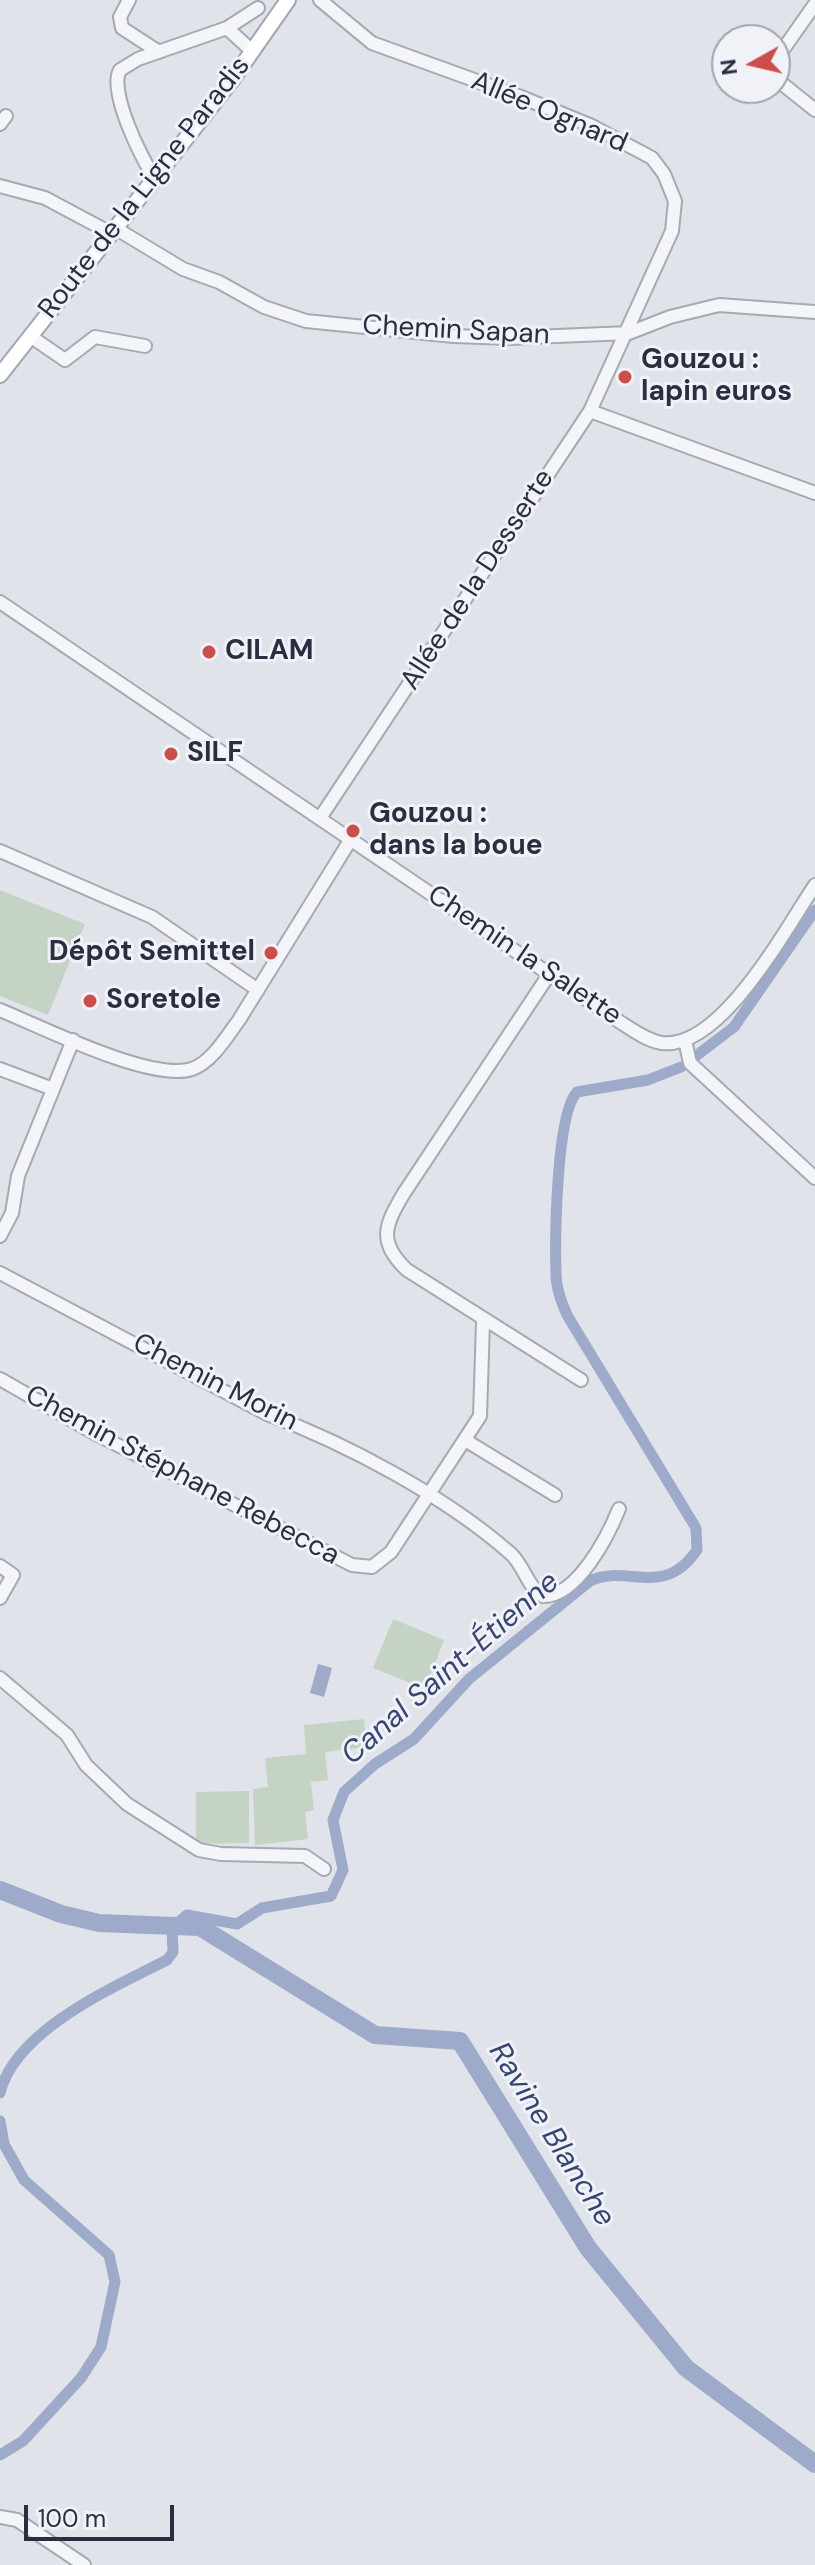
<!DOCTYPE html>
<html>
<head>
<meta charset="utf-8">
<style>
	body { margin:0 }
	#map { position:relative; width:815px; height:2565px; overflow:hidden; background:#e1e3ea; font-family:"DM Sans",sans-serif }
	canvas { display:block }
	.north { position:absolute; left:711px; top:24px; width:80px; height:80px; box-sizing:border-box; background:#f1f2f7; border:2px solid #a1a4ae; border-radius:50%; rotate:262deg; font-size:22px; font-weight:700; line-height:32px; text-align:center; color:#2a2e41 }
	.north::after { content:''; display:block; margin:auto; width:28px; height:36px; background:#cb4e4a; clip-path:polygon(50% 0,100% 100%,50% 72%,0 100%) }
	.scale { position:absolute; left:24px; top:2505px; width:150px; height:36px; box-sizing:border-box; border:4px solid #2a2e41; border-top:0; padding-left:10px; font-size:24px; line-height:28px; white-space:nowrap; color:#2a2e41; -webkit-text-stroke:6px #f1f2f7; paint-order:stroke }
</style>
</head>
<body>
<div id="map">
<canvas width="815" height="2565"></canvas>
<div class="north">N</div>
<div class="scale">100 m</div>
</div>
<script>
const ctx = document.querySelector('canvas').getContext('2d');
ctx.lineJoin = 'round';
function fill(path, color) { ctx.fillStyle = color; ctx.fill(path, 'evenodd'); }
function strokePath(path, color, width, dash) { ctx.strokeStyle = color; ctx.lineWidth = width; ctx.lineCap = dash ? 'butt' : 'round'; ctx.setLineDash(dash || []); ctx.stroke(path); }
function write(font, color, halo, rows, align = 'center') {
  ctx.font = font + ' "DM Sans",sans-serif'; ctx.lineWidth = 6; ctx.setLineDash([]); ctx.textBaseline = 'middle'; ctx.strokeStyle = halo; ctx.fillStyle = color; for (const [text, x, y, turn = 0] of rows) {
    ctx.save(); ctx.translate(x, y); ctx.rotate((+turn || 0) * Math.PI / 180); ctx.textAlign = isNaN(turn) ? turn : align; if (halo) ctx.strokeText(text, 0, 0); ctx.fillText(text, 0, 0); ctx.restore();
  }
}
fill(new Path2D(`
	M 0,890 L 85,924 L 48,1015 L 0,996 Z
	M 393,1619 L 444,1640 L 425,1689 L 373,1668 Z
	M 364,1719 L 367,1747 L 325,1752 L 328,1780 L 311,1782 L 314,1810 L 305,1812 L 308,1839 L 255,1845 L 253,1789 L 268,1787 L 265,1758 L 306,1754 L 304,1725 Z
	M 249,1791 L 249,1843 L 196,1844 L 196,1792 Z`), '#c4d3c3');
fill(new Path2D(`
	M 318,1664 L 332,1668 L 324,1697 L 310,1693 Z`), '#9daac9');
strokePath(new Path2D(`
	M 692,1059 L 734,1027 L 815,910
	M 0,2093 C 15,2030 114,1987 167,1960 L 173,1952 L 172,1928 L 187,1915 L 237,1924 L 262,1908 L 331,1896 L 343,1870 L 333,1820 L 344,1792 L 375,1764 L 414,1739 L 469,1679 L 590,1581 C 626,1563 663,1600 697,1550 L 696,1528 L 567,1315 C 561,1301 556,1288 556,1273 C 555,1239 556,1114 577,1092 L 648,1080 L 681,1067
	M 0,2121 L 4,2144 L 24,2180 L 109,2255 L 115,2282 L 101,2347 L 81,2378 L 23,2441 L 0,2455`), '#9daac9', 11);
strokePath(new Path2D(`
	M 0,1890 L 61,1914 L 99,1923 L 200,1927 L 375,2035 L 460,2041 L 588,2248 L 686,2368 L 815,2464`), '#9daac9', 18);
const minor = new Path2D(`
	M 129,0 L 120,17 L 122,28 L 159,52
	M 320,0 L 372,43 L 521,97 L 592,126 L 652,158 L 664,174 L 675,201 L 672,231 L 590,411 L 320,818
	M 227,28 L 258,8
	M 775,61 L 815,4
	M 775,78 L 815,110
	M 0,124 L 6,116
	M 155,178 C 141,159 108,90 120,70 L 138,59 L 227,28 L 252,51
	M 0,186 L 45,198 L 105,230 L 120,231 L 183,269 L 219,282 L 264,307 L 306,321 L 454,336 L 509,338 L 629,333 L 670,317 L 719,305 L 815,312
	M 30,336 L 65,360 L 95,337 L 145,346
	M 590,411 L 815,493
	M 0,602 L 623,1024 C 634,1031 648,1041 662,1043 C 721,1050 786,928 815,885
	M 0,851 L 152,917 L 258,990
	M 550,973 L 404,1193 C 385,1225 377,1242 407,1270 L 581,1380
	M 0,1010 C 42,1027 151,1082 192,1069 C 212,1062 227,1036 239,1020 L 351,839
	M 685,1040 L 690,1063 L 815,1178
	M 0,1069 L 53,1089
	M 0,1236 L 12,1213 L 18,1176 L 73,1040
	M 0,1273 L 267,1414 C 347,1444 445,1496 510,1553 C 524,1565 527,1587 543,1596 C 577,1597 608,1536 619,1509
	M 0,1379 L 96,1434 L 352,1565 L 372,1567 L 391,1552 L 480,1416 L 483,1322
	M 465,1440 L 555,1495
	M 0,1566 L 13,1575 L 0,1598
	M 0,1678 L 67,1735 L 86,1765 L 127,1804 L 199,1850 L 221,1854 L 305,1856 L 324,1869
	M 0,2517 L 17,2520 L 84,2565`);
const major = new Path2D(`
	M 0,375 L 232,80 L 288,0`);
strokePath(minor, '#a6a9b4', 16);
strokePath(major, '#a1a5b5', 18);
strokePath(minor, '#f4f5f8', 12);
strokePath(major, '#fff', 14);
for (const [x, y, r, color] of [
	[625,377,8,"#cb4e4a"],
	[209,652,8,"#cb4e4a"],
	[171,754,8,"#cb4e4a"],
	[353,831,8,"#cb4e4a"],
	[271,953,8,"#cb4e4a"],
	[90,1001,8,"#cb4e4a"]
]) { const dot = new Path2D(); dot.arc(x, y, r, 0, 2 * Math.PI); ctx.fillStyle = color; ctx.fill(dot); strokePath(dot, '#f1f2f7', 3); }
write('28px', '#2a2e41', '#f1f2f7', [
	["Allée Ognard",549,113,23],
	["Route de la Ligne Paradis",145,188,-52],
	["Chemin Sapan",456,331,3],
	["Allée de la Desserte",478,580,-57],
	["Chemin la Salette",524,956,34],
	["Chemin Morin",215,1383,27],
	["Chemin Stéphane Rebecca",182,1476,28]
]);
write('bold 28px', '#2a2e41', '#f1f2f7', [
	["Gouzou :",641,361],
	["lapin euros",641,393],
	["CILAM",225,652],
	["SILF",187,754],
	["Gouzou :",369,815],
	["dans la boue",369,847],
	["Dépôt Semittel",255,953,"right"],
	["Soretole",106,1001]
], 'left');
write('italic 30px', '#354674', '#f1f2f7', [
	["Canal Saint-Étienne",451,1669,-41],
	["Ravine Blanche",551,2135,58]
]);
</script>
</body>
</html>
